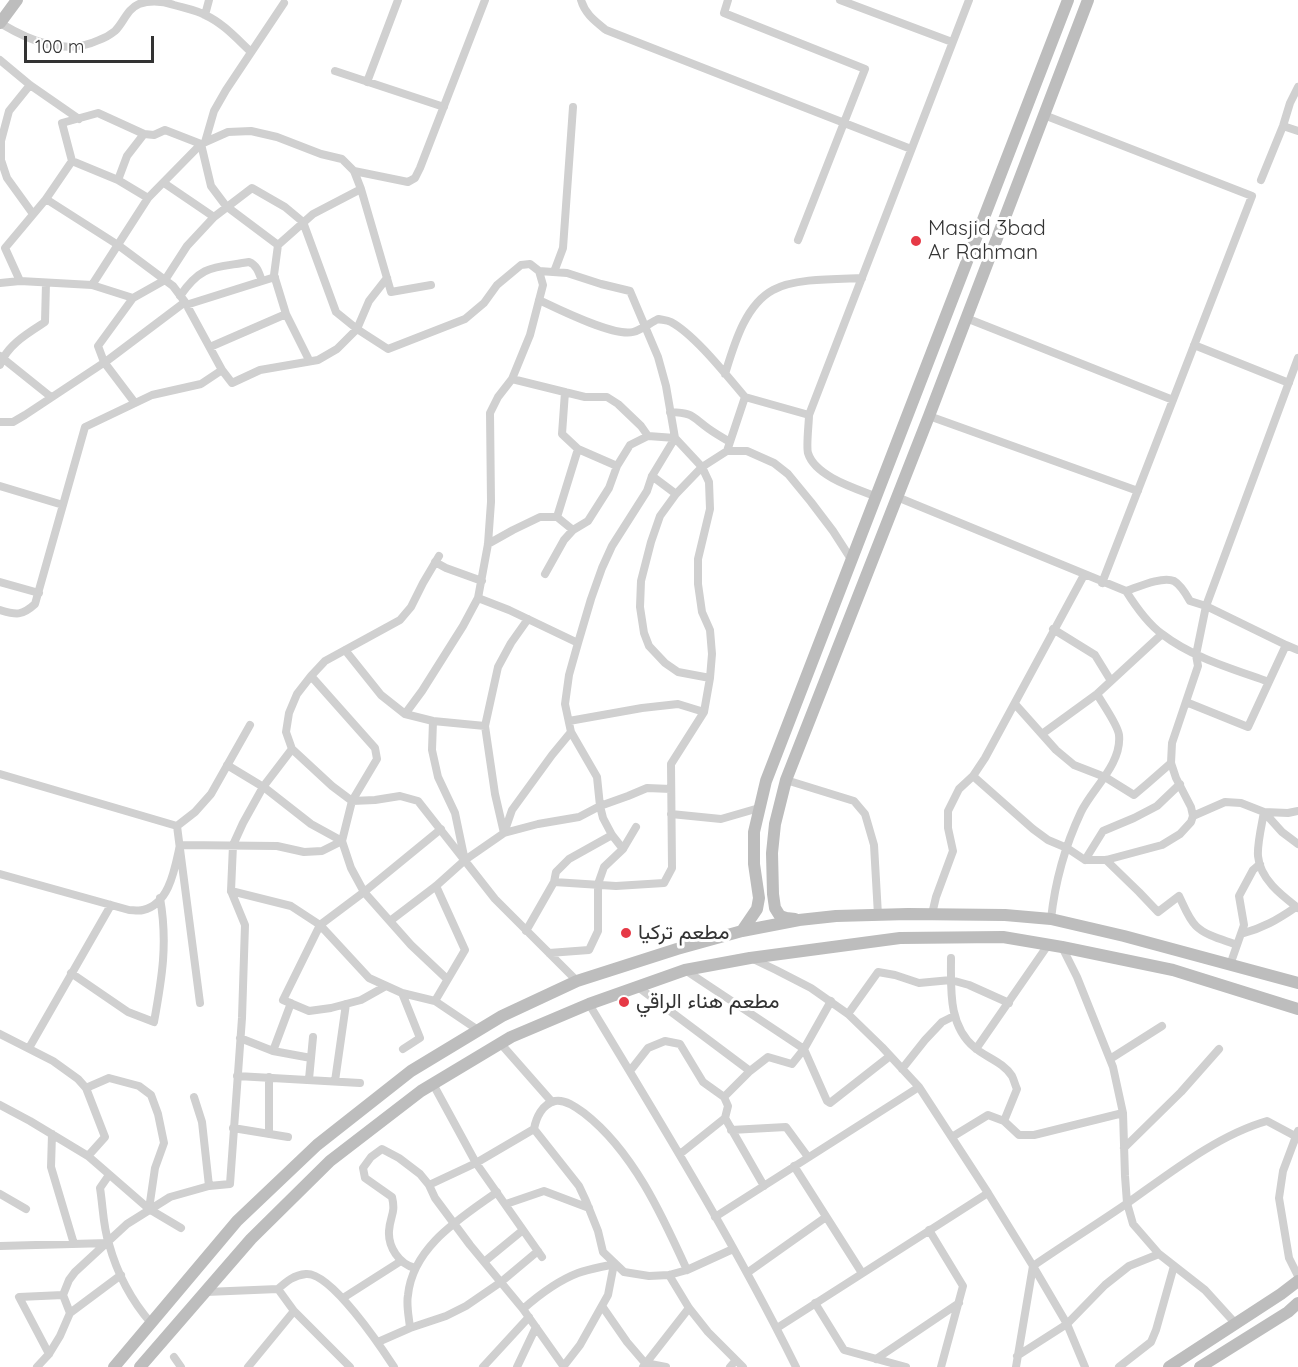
<!DOCTYPE html>
<html>
<head>
<meta charset="utf-8">
<style>
	body { margin:0 }
	#map { position:relative; width:1298px; height:1367px; overflow:hidden; background:#fff; font-family:Quicksand,sans-serif }
	canvas { display:block }
	.scale { position:absolute; left:24px; top:36px; width:130px; height:27px; box-sizing:border-box; border:3px solid #333; border-top:0; padding-left:8px; font-size:18px; line-height:21px; white-space:nowrap; color:#333; -webkit-text-stroke:4px #fff; paint-order:stroke }
</style>
</head>
<body>
<div id="map">
<canvas width="1298" height="1367"></canvas>
<div class="scale">100 m</div>
</div>
<script>
const ctx = document.querySelector('canvas').getContext('2d');
ctx.lineJoin = 'round';
function strokePath(path, color, width, dash) { ctx.strokeStyle = color; ctx.lineWidth = width; ctx.lineCap = dash ? 'butt' : 'round'; ctx.setLineDash(dash || []); ctx.stroke(path); }
function write(font, color, halo, rows, align = 'center') {
  ctx.font = font + ' Quicksand,Vazirmatn,sans-serif'; ctx.lineWidth = 6; ctx.setLineDash([]); ctx.textBaseline = 'middle'; ctx.strokeStyle = halo; ctx.fillStyle = color; for (const [text, x, y, turn = 0] of rows) {
    ctx.save(); ctx.translate(x, y); ctx.rotate((+turn || 0) * Math.PI / 180); ctx.textAlign = isNaN(turn) ? turn : align; if (halo) ctx.strokeText(text, 0, 0); ctx.fillText(text, 0, 0); ctx.restore();
  }
}
strokePath(new Path2D(`
	M 581,0 C 585,14 595,21 606,30 L 911,149
	M 728,0 L 724,13 L 865,69 L 798,240
	M 840,0 L 952,42
	M 205,15 L 209,0
	M 0,23 C 30,41 65,56 99,40 C 105,38 110,35 115,31 C 124,22 127,9 139,4 C 151,0 162,1 174,5 C 184,8 196,10 205,15 C 223,23 237,39 251,52
	M 0,60 L 30,85 L 79,119
	M 335,71 L 444,107
	M 367,82 L 398,0
	M 30,85 L 9,111 L 1,141 L 1,160 L 7,178 L 33,214
	M 1044,115 L 1252,196 L 1102,583
	M 1283,126 L 1298,131
	M 205,142 L 214,111 L 226,90 L 284,3
	M 201,144 L 211,186 L 226,206 L 278,245
	M 72,161 L 62,123 L 98,113 L 144,134 L 154,135 L 165,130 L 201,144
	M 354,171 L 408,182 L 415,178 L 420,168 L 485,0
	M 118,180 L 127,156 L 144,134
	M 1261,180 L 1283,126 L 1290,103 L 1298,87
	M 164,183 L 214,217
	M 46,199 L 118,245 L 173,286 L 185,302 L 222,370 L 232,383 L 260,370 L 318,360 L 337,349 L 357,329 L 369,301 L 387,278
	M 554,272 L 563,248 L 573,107
	M 20,281 L 5,248 L 46,199 L 72,161 L 118,180 L 148,198
	M 0,283 L 20,281 L 92,285 L 133,298
	M 92,285 L 148,198 L 201,144 L 228,132 L 251,131 L 277,137 L 321,154 L 342,159 L 354,171 L 361,189 L 391,292 L 431,285
	M 180,296 C 202,264 214,268 249,262 C 257,265 259,273 262,281
	M 539,300 C 558,309 614,337 633,332 C 641,330 650,323 658,319 C 662,320 667,320 671,322 C 695,335 727,376 745,397 L 727,451
	M 186,305 L 275,277
	M 966,318 L 1173,400
	M 1194,345 L 1289,383
	M 210,347 L 286,314
	M 0,356 L 51,397
	M 309,360 L 286,314 L 274,275 L 278,245 L 313,214 L 361,189
	M 0,365 C 7,345 28,333 45,322 L 46,283
	M 725,374 C 734,345 745,305 773,290 C 794,278 838,279 862,278
	M 512,379 L 585,397 L 607,397 L 618,404 L 641,426 L 648,436
	M 565,392 L 562,434 L 578,449 L 617,466
	M 745,397 L 809,415
	M 135,403 L 104,362 L 98,346 L 133,298 L 165,280 L 187,246 L 214,217 L 252,188 L 285,207 L 303,222 L 336,312 L 357,329 L 388,349 L 465,319 L 484,303 L 497,285 L 521,265 L 530,264 L 539,271 L 543,285 L 530,335 L 512,379 L 498,397 L 490,413 L 491,502 L 488,544 L 478,598 L 463,626 L 422,691 L 405,714
	M 670,412 C 694,413 691,416 709,429 C 716,434 723,438 730,442
	M 929,416 L 1138,491
	M 0,422 L 13,422 L 25,415 L 108,360 L 185,302
	M 652,476 L 676,494
	M 0,486 L 63,505
	M 875,496 C 854,488 815,476 808,453 C 806,446 809,423 809,415 L 969,0
	M 897,497 L 1126,591 C 1138,587 1162,576 1174,581 C 1181,585 1186,594 1190,601 L 1206,606 L 1286,645 L 1248,727 L 1186,702
	M 557,517 L 578,449
	M 488,544 L 513,530 L 540,517 L 557,517 L 573,530
	M 439,556 L 423,583 L 411,607 L 400,620 L 325,661 L 311,676 L 297,694 L 289,713 L 286,732 L 292,749 L 332,786 L 352,801 L 375,800 L 400,796 L 418,801 L 495,899 L 577,981
	M 435,562 L 446,568 L 482,581
	M 545,574 L 564,540 L 573,530 L 588,521 L 609,488 L 617,466 L 630,445 L 648,436 L 675,438 L 652,476 L 647,491 L 612,546 L 602,568 L 591,599 L 578,643 L 569,675 L 565,704 L 571,732 L 597,777 L 600,806 L 603,818 L 612,835 L 623,849
	M 0,582 L 39,593
	M 1126,591 C 1136,607 1147,623 1162,634 C 1193,658 1233,669 1269,682
	M 478,598 L 509,610 L 578,643
	M 0,610 C 16,615 22,616 35,604 L 85,427 L 152,395 L 201,384 L 222,370
	M 1053,629 L 1095,655 L 1111,681
	M 1286,645 L 1298,650
	M 345,650 L 381,695 L 405,714 L 433,721 L 485,726
	M 311,676 L 375,748 L 377,759 L 352,801 L 342,841 L 351,868 L 364,892 L 411,945 L 447,979
	M 710,678 L 678,672 L 665,663 L 649,646 L 644,633 L 640,607 L 641,581 L 651,542 L 660,516 L 676,494 L 702,467 L 727,451 L 747,451 L 774,463 L 788,474 L 811,502 L 833,531 L 851,559
	M 1015,704 L 1056,750 L 1074,765 L 1105,777 L 1134,795 L 1147,784 L 1171,763
	M 433,721 L 432,750 L 438,777 L 455,813 L 464,856
	M 569,721 L 642,708 L 678,704 L 704,712
	M 1042,734 L 1097,694 L 1162,634
	M 227,765 L 265,788 L 311,824 L 342,841
	M 0,774 L 177,826
	M 973,776 L 1033,829 L 1048,840 L 1067,848 L 1085,860 L 1106,860 L 1162,845 L 1180,834 L 1191,822 L 1193,816 L 1191,807 L 1176,778 L 1171,763 L 1172,743 L 1198,666 L 1196,655 L 1206,606 L 1298,358
	M 786,780 L 854,801 L 865,814 L 874,845 L 878,915
	M 1264,812 C 1262,824 1257,844 1258,856 C 1260,879 1281,895 1298,908
	M 1264,812 L 1282,832 L 1298,844
	M 671,814 L 721,819 L 759,808
	M 1193,816 L 1225,802 L 1241,803 L 1264,812 L 1288,813 L 1298,811
	M 504,833 L 495,794 L 485,726 L 498,667 L 511,643 L 528,619
	M 504,833 L 512,810 L 552,755 L 571,732
	M 1085,860 L 1103,831 L 1134,818 L 1157,806 L 1180,784
	M 1106,860 L 1139,892 L 1158,912 L 1179,896 C 1184,906 1188,918 1196,926 C 1206,936 1224,940 1237,945
	M 0,874 L 129,910 C 133,910 139,911 143,910 C 170,904 175,867 180,845 L 277,846 L 304,852 L 322,851 L 342,841
	M 554,882 L 556,872 L 569,859 L 612,835
	M 231,891 L 291,906 L 320,925 L 369,978 L 402,993 L 435,1001 L 465,950 L 436,886
	M 932,914 L 936,897 L 953,851 L 948,828 L 948,811 L 959,789 L 973,776 L 985,758 L 1084,575
	M 1051,919 C 1055,882 1065,846 1081,812 C 1092,789 1122,764 1119,735 C 1118,725 1102,703 1097,694
	M 390,921 L 436,886 L 465,860 L 504,833 L 538,824 L 579,817 L 600,806 L 628,796 L 647,788 L 671,789
	M 526,931 L 554,882 L 616,886 L 664,883 L 672,868 L 671,764 L 704,712 L 710,678 L 712,654 L 710,630 L 702,612 L 698,584 L 698,559 L 710,509 L 709,482 L 702,467 L 675,438 L 666,386 L 658,357 L 630,291 L 601,284 L 567,273 L 539,271
	M 1241,934 C 1263,928 1277,920 1296,907
	M 1062,947 L 1077,977 L 1113,1067 L 1123,1113 L 1125,1176 L 1127,1203 L 1133,1224 L 1159,1254
	M 549,953 L 589,950 L 598,931 L 598,884 L 604,867 L 623,849 L 636,827
	M 751,958 L 776,970 L 811,988 L 848,1014 L 882,1047 L 919,1087 L 988,1193 L 1033,1266 L 1067,1324 L 1085,1367
	M 951,958 C 951,989 948,1026 975,1048 C 987,1058 1003,1062 1012,1076 C 1014,1080 1015,1085 1017,1089 L 1004,1121
	M 1230,965 L 1244,925 L 1239,896 L 1253,870 L 1260,864
	M 685,970 L 804,1049 L 831,1001
	M 71,973 L 128,1012 L 154,1022 C 162,978 168,943 160,898
	M 386,986 L 361,1000 L 331,1008 L 309,1011 L 283,1000 L 320,925 L 364,892 L 441,829
	M 638,987 L 750,1071
	M 402,993 L 420,1038 L 403,1049
	M 435,1001 L 478,1030
	M 200,1003 L 177,826 L 195,812 L 211,794 L 250,725
	M 589,1004 C 661,1123 734,1242 796,1367
	M 848,1014 L 878,972 L 895,975 L 919,983 L 951,980 L 969,985 L 1009,1003
	M 0,1034 L 53,1061 L 78,1079 L 86,1088 L 105,1137 L 88,1156
	M 240,1038 L 273,1051 L 311,1058
	M 501,1044 L 552,1102
	M 29,1048 L 111,905
	M 976,1049 L 1048,945
	M 273,1051 L 291,1003
	M 1110,1059 L 1162,1026
	M 902,1069 L 925,1040 L 942,1022 L 954,1016
	M 630,1071 L 648,1048 L 665,1041 L 680,1044 L 703,1082 L 724,1097
	M 237,1076 L 360,1083
	M 269,1077 L 269,1134
	M 309,1079 L 313,1037
	M 335,1081 L 346,1004
	M 433,1084 L 476,1163 L 542,1257
	M 86,1088 L 109,1078 L 139,1086 L 151,1095 L 158,1114 L 164,1143 L 155,1168 L 149,1209
	M 194,1097 L 202,1122 L 209,1186
	M 0,1105 L 30,1121 L 88,1156 L 149,1209 L 181,1228
	M 725,1118 L 728,1106 L 724,1097 L 750,1071 L 768,1057 L 792,1064 L 804,1049 L 827,1101 L 830,1103 L 890,1056
	M 233,1128 L 288,1137
	M 731,1130 L 786,1127 L 808,1157
	M 1298,1131 L 1283,1171 L 1279,1198 L 1289,1258 L 1298,1276
	M 52,1134 L 51,1167 L 74,1244
	M 952,1137 L 988,1115 L 1004,1121 L 1019,1135 L 1034,1135 L 1123,1113
	M 1124,1148 L 1181,1092 L 1219,1049
	M 680,1154 L 725,1118 L 764,1186
	M 794,1166 L 862,1273
	M 109,1175 L 100,1188 C 103,1206 103,1227 109,1244 C 117,1273 131,1300 151,1323
	M 429,1185 L 476,1163 L 534,1129
	M 0,1194 L 26,1209
	M 506,1204 L 544,1191 L 589,1208
	M 715,1217 L 919,1087
	M 929,1230 L 963,1286 L 941,1367
	M 0,1246 L 108,1243
	M 484,1262 L 523,1230
	M 415,1268 C 399,1264 388,1247 389,1231 C 390,1215 396,1214 392,1197 L 365,1178 L 363,1168 L 371,1157 L 382,1149 L 399,1158 L 420,1174 L 429,1185 L 435,1198 L 470,1245 L 523,1309 L 564,1367
	M 687,1270 C 662,1215 633,1151 584,1113 C 576,1107 565,1099 555,1101 C 542,1104 536,1118 534,1129 L 579,1186 L 586,1201 L 598,1231 L 603,1252 L 624,1272 L 649,1276 L 669,1275 L 687,1270 L 733,1249
	M 747,1273 L 826,1217
	M 669,1275 L 689,1308 L 708,1332 L 743,1367
	M 278,1289 C 287,1281 294,1275 306,1274 C 331,1272 381,1347 394,1367
	M 206,1292 L 278,1289 L 294,1311 L 350,1367
	M 63,1295 L 69,1280 L 75,1272 L 127,1224 L 170,1197 L 209,1186 L 230,1184 L 242,1018 L 245,925 L 231,891 L 233,845 L 243,823 L 263,787 L 292,749
	M 343,1298 L 401,1261
	M 815,1303 L 844,1350 L 906,1367
	M 602,1306 L 627,1342 L 645,1363 L 666,1367
	M 523,1309 C 540,1294 557,1281 578,1273 C 589,1269 602,1267 614,1264 L 608,1295 L 580,1345 L 563,1367
	M 410,1328 C 409,1317 406,1305 408,1295 C 413,1246 461,1218 497,1192
	M 777,1328 L 988,1193
	M 378,1342 L 410,1328 L 446,1316 L 466,1306 L 501,1282 L 538,1251
	M 49,1354 L 19,1297 L 63,1295 L 70,1313
	M 1017,1356 L 1067,1324 L 1105,1285 L 1129,1266 L 1159,1254 L 1205,1290 L 1235,1323
	M 174,1357 L 181,1367
	M 876,1359 L 959,1303
	M 37,1367 L 49,1354 L 60,1336 L 70,1313 L 121,1275
	M 248,1367 L 294,1311
	M 483,1367 L 529,1317
	M 517,1367 L 536,1327
	M 643,1367 L 689,1308
	M 730,1367 L 736,1360
	M 1016,1367 L 1033,1266 C 1065,1244 1097,1224 1129,1202 C 1170,1173 1218,1135 1267,1121 L 1295,1136 L 1298,1139
	M 1119,1367 L 1151,1342 L 1156,1330 L 1174,1266`), '#d0d0d0', 8);
strokePath(new Path2D(`
	M 0,23 L 17,0
	M 795,919 L 786,918 L 780,916 L 775,908 L 773,894 L 772,853 L 775,824 L 786,780 L 929,416 L 1088,0
	M 742,931 L 757,909 L 759,898 L 754,864 L 754,832 L 766,781 L 1068,0
	M 114,1367 L 237,1221 L 317,1145 L 411,1071 L 502,1016 L 577,981 L 677,949 L 742,931 L 799,920 L 836,916 L 908,914 L 1005,915 L 1051,919 L 1124,936 L 1298,983
	M 140,1367 L 251,1239 L 330,1161 L 421,1091 L 511,1037 L 589,1004 L 685,970 L 750,958 L 900,938 L 1003,937 L 1062,947 L 1173,970 L 1298,1009
	M 1169,1367 L 1281,1294 L 1298,1281
	M 1200,1367 L 1288,1312 L 1298,1303`), '#bdbdbd', 12);
for (const [x, y, r, color] of [
	[916,241,6,"#e63946"],
	[626,933,6,"#e63946"],
	[624,1002,6,"#e63946"]
]) { const dot = new Path2D(); dot.arc(x, y, r, 0, 2 * Math.PI); ctx.fillStyle = color; ctx.fill(dot); strokePath(dot, '#fff', 2); }
write('21px', '#333', '#fff', [
	["Masjid 3bad",928,229],
	["Ar Rahman",928,253],
	["مطعم تركيا",638,933],
	["مطعم هناء الراقي",636,1002]
], 'left');
</script>
</body>
</html>
